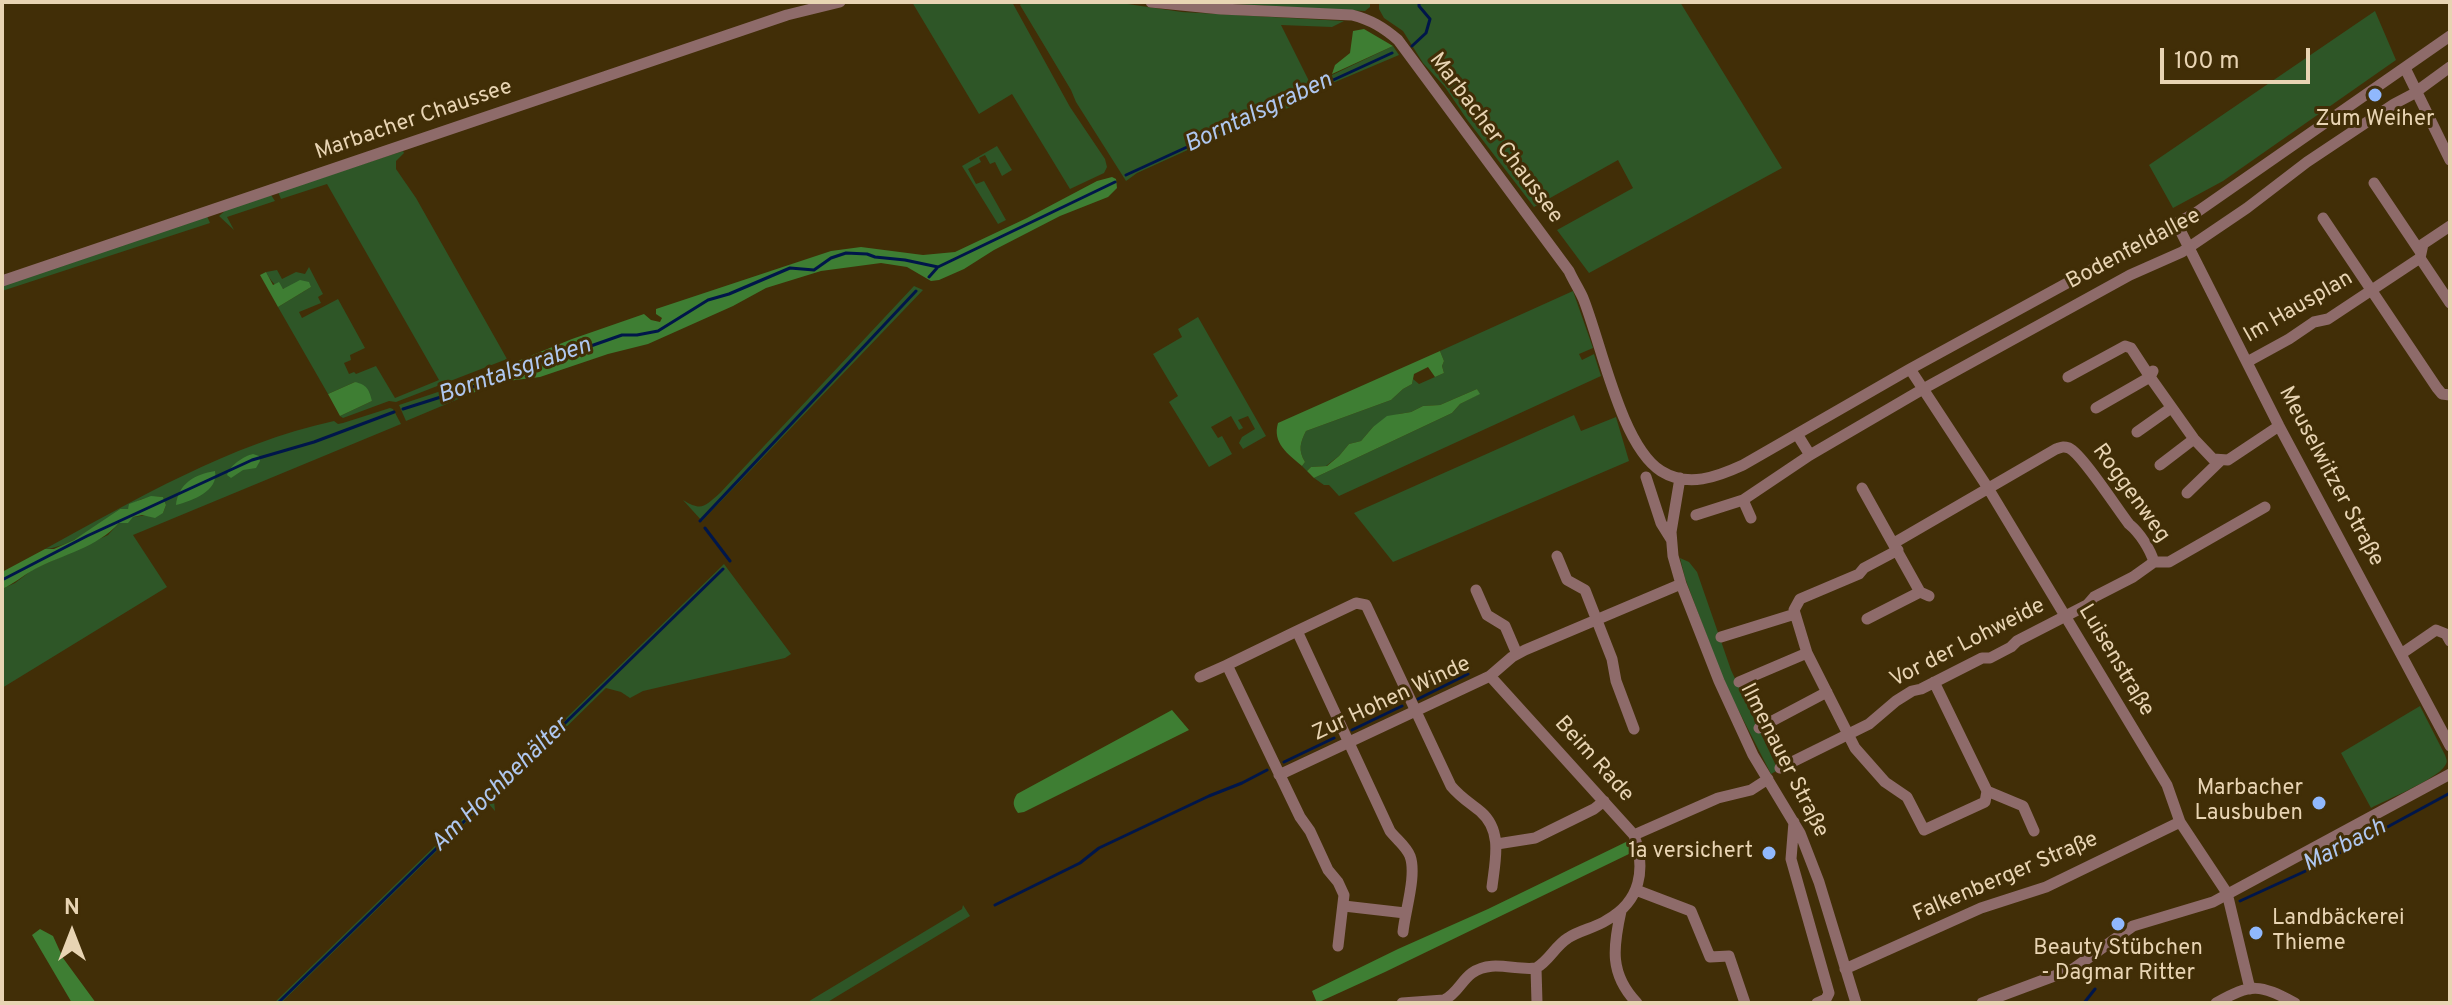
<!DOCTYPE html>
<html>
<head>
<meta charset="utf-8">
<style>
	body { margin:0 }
	#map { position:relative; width:2452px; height:1005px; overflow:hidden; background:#412e07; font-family:Overpass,sans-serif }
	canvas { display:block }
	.frame { position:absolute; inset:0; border:4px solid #e8d4b3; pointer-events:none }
	.north { position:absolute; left:32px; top:893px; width:80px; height:80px; -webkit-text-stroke:6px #412e07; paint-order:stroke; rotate:0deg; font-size:22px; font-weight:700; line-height:32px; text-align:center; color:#e8d4b3 }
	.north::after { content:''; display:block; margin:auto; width:28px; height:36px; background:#e8d4b3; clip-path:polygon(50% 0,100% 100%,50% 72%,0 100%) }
	.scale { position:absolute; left:2160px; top:48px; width:150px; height:36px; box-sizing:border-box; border:4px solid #e8d4b3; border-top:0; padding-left:10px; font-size:24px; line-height:28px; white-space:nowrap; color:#e8d4b3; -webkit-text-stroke:6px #412e07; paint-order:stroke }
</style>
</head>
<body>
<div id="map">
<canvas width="2452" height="1005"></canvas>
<div class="frame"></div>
<div class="north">N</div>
<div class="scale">100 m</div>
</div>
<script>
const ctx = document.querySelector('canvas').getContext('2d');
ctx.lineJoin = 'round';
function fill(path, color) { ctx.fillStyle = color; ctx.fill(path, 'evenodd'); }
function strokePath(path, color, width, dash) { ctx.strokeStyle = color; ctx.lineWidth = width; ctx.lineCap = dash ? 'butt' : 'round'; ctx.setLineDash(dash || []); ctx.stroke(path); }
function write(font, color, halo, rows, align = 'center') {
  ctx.font = font + ' Overpass,sans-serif'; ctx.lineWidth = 6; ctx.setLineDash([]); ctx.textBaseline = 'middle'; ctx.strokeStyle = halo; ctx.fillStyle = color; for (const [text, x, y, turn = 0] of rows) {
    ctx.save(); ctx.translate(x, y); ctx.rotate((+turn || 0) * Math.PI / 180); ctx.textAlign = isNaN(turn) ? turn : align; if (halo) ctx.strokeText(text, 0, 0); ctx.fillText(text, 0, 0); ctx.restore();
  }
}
fill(new Path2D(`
	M 912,2 L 1012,2 L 1070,107 L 1105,159 L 1107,167 L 1104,173 L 1070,189 L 1012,94 L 979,114 Z
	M 1022,2 L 1114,2 L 1182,12 L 1344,21 L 1332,27 L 1281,25 L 1311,85 L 1393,46 L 1399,55 L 1328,85 L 1292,107 L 1267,114 L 1137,173 L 1126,181 L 1076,102 L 1071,90 L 1020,5 Z
	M 1193,2 L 1370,2 L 1370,7 L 1365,11 Z
	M 1379,2 L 1680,2 L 1782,168 L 1589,273 L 1557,230 L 1633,188 L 1618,160 L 1534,207 L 1468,121 L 1445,87 L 1423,63 L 1403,31 L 1384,18 L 1379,9 Z
	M 2375,11 L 2396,60 L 2223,181 L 2173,208 L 2149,165 Z
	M 997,146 L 1012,170 L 1002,176 L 995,162 L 990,164 L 985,155 L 979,158 L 981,162 L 968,169 L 976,184 L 984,181 L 1006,220 L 998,224 L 962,166 Z
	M 403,151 L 404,153 L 396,161 L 396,169 L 416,198 L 507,359 L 396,402 L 389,401 L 343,418 L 340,416 L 372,401 L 355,382 L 328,394 L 278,307 L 311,287 C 287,289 278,295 266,272 L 277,270 L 282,279 L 296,272 L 305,274 L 309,267 L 323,294 L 318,297 L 321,303 L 299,312 L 302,318 L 338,299 L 365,348 L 350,355 L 351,360 L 344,363 L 349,374 L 354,372 L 356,374 L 376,366 L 395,398 L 439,380 L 327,184 L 281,199 L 278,192 Z
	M 271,195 L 275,201 L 227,217 L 234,230 L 219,216 L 226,210 Z
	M 207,216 L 210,223 L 2,291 L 2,285 Z
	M 914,286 L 923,290 L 702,521 L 683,500 C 702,512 705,506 720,493 Z
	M 1573,291 L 1593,348 L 1579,354 L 1582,360 L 1594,354 L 1601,376 L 1339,496 L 1329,485 L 1324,485 L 1314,478 L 1452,413 L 1460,404 L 1479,394 L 1477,389 L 1440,405 L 1423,406 L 1411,412 L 1399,414 L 1373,427 L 1361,441 L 1349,444 L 1339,456 L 1326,466 L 1311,467 L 1307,471 L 1302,466 L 1305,462 C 1298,450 1300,443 1306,431 L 1391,400 L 1403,389 L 1412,384 L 1413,379 L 1419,384 L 1444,373 L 1442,366 L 1444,361 L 1440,351 Z
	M 1198,317 L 1266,436 L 1243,449 L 1239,443 L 1242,437 L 1255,429 L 1248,416 L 1238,420 L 1243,428 L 1239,430 L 1231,416 L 1211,427 L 1218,438 L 1222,436 L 1232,454 L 1209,467 L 1169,402 L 1178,396 L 1153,354 L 1182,337 L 1178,329 Z
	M 459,385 L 454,389 L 455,394 L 457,396 L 468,395 L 406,421 L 399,405 Z
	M 390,408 L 393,409 L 401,424 L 133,535 L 167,587 L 2,688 L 2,589 L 15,583 L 32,570 L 108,535 L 119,523 L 133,517 L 163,513 L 166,505 L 163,497 C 150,496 137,498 128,509 L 120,509 C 98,524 72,547 45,549 C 137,499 229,444 334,421 L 338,424 L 343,423 Z
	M 1574,415 L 1581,431 L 1616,417 L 1629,461 L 1393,562 L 1354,513 Z
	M 1680,558 L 1689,562 L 1697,572 L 1731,670 L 1778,770 L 1771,774 L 1724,682 L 1685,578 Z
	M 724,564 L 791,654 L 785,658 L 643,691 L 630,698 L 621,692 L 606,688 L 500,792 L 494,801 L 495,811 L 487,802 L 281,1003 L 274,1003 Z
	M 2420,706 L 2445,755 C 2447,761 2448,762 2444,767 C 2436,779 2386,800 2371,808 L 2341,753 Z
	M 963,905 L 970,916 L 826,1003 L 806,1003 L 962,909 Z`), '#2e5627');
fill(new Path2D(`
	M 1364,29 L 1393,46 L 1332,74 L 1335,65 L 1350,53 L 1353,31 Z
	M 1112,177 L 1116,179 L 1117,188 L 1108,197 L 1060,216 L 994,250 L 964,269 L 939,280 L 931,281 L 907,267 L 881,263 L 821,271 L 766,288 L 733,306 L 648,344 L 608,354 L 540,377 L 499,382 L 468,395 L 457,396 L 454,393 L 454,389 L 459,385 L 572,339 L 644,314 L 651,320 L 660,322 L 662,318 L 656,314 L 656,309 L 831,251 L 861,247 L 923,255 L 955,252 L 1027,218 L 1097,181 Z
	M 266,272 L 273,285 L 279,282 L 283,289 L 300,280 L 309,282 L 311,287 L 278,307 L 260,275 Z
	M 1440,351 L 1444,361 L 1442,366 L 1444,373 L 1435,377 L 1428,367 L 1414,374 L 1412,384 L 1403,389 L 1391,400 L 1306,431 C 1300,443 1298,450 1305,462 L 1302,466 C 1288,454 1272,443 1278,423 Z
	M 355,382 C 367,385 369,389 372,401 L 340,416 L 328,394 Z
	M 1477,389 L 1480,394 L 1460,404 L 1452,413 L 1314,478 L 1307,471 L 1311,467 L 1327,466 L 1339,456 L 1349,444 L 1361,441 L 1373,427 L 1387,416 L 1411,412 L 1423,406 L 1440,405 Z
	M 253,454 L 259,456 L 260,461 L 256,468 L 243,470 L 231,478 L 227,475 C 230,465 244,456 253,454 Z
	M 215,471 C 219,491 192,501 176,505 C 178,484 195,474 215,471 Z
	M 151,496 L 163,497 L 166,505 L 163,513 L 155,518 L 142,515 L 133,517 L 128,523 L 119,523 C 98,547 62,555 35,569 C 23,575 14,584 2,589 L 2,572 L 45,549 L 54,549 L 74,540 L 120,509 L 128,509 L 129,504 Z
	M 1172,710 L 1189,730 L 1024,812 L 1018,813 C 1013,806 1012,802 1017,794 Z
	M 1628,841 L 1631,853 L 1385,972 L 1317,1003 L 1312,991 L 1398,949 L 1488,909 Z
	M 40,929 L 53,936 L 63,958 L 96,1003 L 72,1003 L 32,935 Z`), '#3e7e33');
strokePath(new Path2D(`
	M 1412,46 L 1426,33 L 1430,19 L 1419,6 L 1419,2
	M 1126,175 L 1392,53
	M 929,277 L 937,268
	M 403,409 L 523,371 L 567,349 L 585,348 L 622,335 L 637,335 L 658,331 L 708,300 L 729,294 L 790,268 L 814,270 L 831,258 L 846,253 L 867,254 L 875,257 L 905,260 L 938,267 L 1115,182
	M 700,521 L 916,291
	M 705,528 L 730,561
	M 2,580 L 87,536 L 252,460 L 314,442 L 394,412
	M 1418,699 L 1468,674
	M 1352,730 L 1402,706
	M 1284,762 L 1334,738
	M 2240,901 L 2310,869 L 2450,793
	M 995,905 L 1080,863 L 1099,848 L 1209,796 L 1242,783 L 1267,770
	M 278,1003 L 723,569
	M 2084,1003 L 2095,989`), '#00164a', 3);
strokePath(new Path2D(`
	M 1151,2 L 1221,9 L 1352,15 C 1371,20 1383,27 1398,40 L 1569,271 C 1573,280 1579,289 1583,298 C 1601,342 1621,446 1661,471 C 1688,488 1717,477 1743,465 L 1910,369 L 2197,212 L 2450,36
	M 2405,68 L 2450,160
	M 2374,183 L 2421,253
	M 2323,218 L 2437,388 L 2442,394 L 2450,395
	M 2177,224 L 2279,426 L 2450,746
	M 2420,258 L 2450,303
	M 2,281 L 787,15 L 840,2
	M 2247,362 L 2289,339 L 2314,322 L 2328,319 L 2420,258 L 2423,244 L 2450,226
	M 1910,369 L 1988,488 L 2167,785 L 2180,822 L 2227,893 L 2250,989
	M 2153,371 L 2150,377 L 2194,439 L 2213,459 L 2228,460 L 2279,426
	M 2068,377 L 2125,346 L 2131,348 L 2150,377 L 2096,408
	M 2137,432 L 2171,408
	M 1797,434 L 1810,455
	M 2160,465 L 2194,439
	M 1646,477 L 1661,523 L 1671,539
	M 1680,478 L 1671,532 L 1673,556 L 1681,584 L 1719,681 L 1753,755 L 1800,833 L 1819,882 L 1856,1003
	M 1862,488 L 1920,592 L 1929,596
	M 2187,493 L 2220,461
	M 1743,500 L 1751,518
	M 1696,515 L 1743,500 L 1810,455 L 1923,389 L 2130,275 L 2182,252 L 2247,208 L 2307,162 L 2394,104 L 2413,94 L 2450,67
	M 1894,543 L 2056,449 C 2062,447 2063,446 2069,448 C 2082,454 2118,510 2129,524 C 2140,533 2150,549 2154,562
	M 1898,550 L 1864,568 L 1859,574 L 1800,599 L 1794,610 L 1807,653 L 1855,748 L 1885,782 L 1907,797 L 1924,830 L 1985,802 L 1987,791 L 1934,682
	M 1557,556 L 1567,580 L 1585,590 L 1612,659 L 1616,681 L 1634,729
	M 1476,590 L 1487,615 L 1505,626 L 1517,654
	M 1867,619 L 1920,592
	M 1297,631 L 1356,603 L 1366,605 L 1451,786 C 1460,797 1470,803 1481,812 C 1503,831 1495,861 1492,887
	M 1721,637 L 1795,614
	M 2401,654 L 2436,630 L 2446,634 L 2450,641
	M 1227,665 L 1297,631 L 1390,831 C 1396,839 1406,846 1410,856 C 1417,875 1405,911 1403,932
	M 1490,676 L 1634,835 C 1646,869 1641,901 1607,920 C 1595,928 1580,930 1568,938 C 1555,946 1549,961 1536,968 L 1537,1003
	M 1200,677 L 1227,665 L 1300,817 L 1310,831 L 1328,870 L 1338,882 L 1344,895 L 1338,946
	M 1739,682 L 1807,653
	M 1759,728 L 1827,692
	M 1780,768 L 1869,724 L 1896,701 L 1912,691 L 1921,689 L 1982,658 L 1990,658 L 2011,647 L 2017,641 L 2087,605 L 2094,597 L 2133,577 L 2154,562 L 2169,562 L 2265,507
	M 1279,775 L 1490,676 L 1512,657 L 1525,650 L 1681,584
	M 1987,791 L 2023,806 L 2034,831
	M 1794,822 L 1791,859 L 1829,993 L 1826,999 L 1817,1003
	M 1634,835 L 1718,798 L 1751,790 L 1768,779
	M 1497,844 L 1535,838 L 1594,809 L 1604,801
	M 1636,890 L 1691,911 L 1710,957 L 1729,956 L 1745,1003
	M 1344,906 L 1405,913
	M 1621,911 C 1613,947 1609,974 1637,1003
	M 1845,969 L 1981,908 L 2046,887 L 2180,822
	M 1402,1003 L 1444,1000
	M 1445,1003 L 1444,1000 C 1457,994 1461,981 1472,973 C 1492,959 1515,971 1536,968
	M 1982,1003 L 2073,969 L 2133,926 L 2213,902 L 2450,774
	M 2216,1003 C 2252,983 2259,984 2295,1003`), '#8e6b6a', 11);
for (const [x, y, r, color] of [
	[2375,95,8,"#90b8fd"],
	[2319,803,8,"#90b8fd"],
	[1769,853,8,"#90b8fd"],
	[2118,924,8,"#90b8fd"],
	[2256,933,8,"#90b8fd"]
]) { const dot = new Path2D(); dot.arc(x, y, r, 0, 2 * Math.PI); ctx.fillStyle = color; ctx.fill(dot); strokePath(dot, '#412e07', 3); }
write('22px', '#e8d4b3', '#412e07', [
	["Marbacher Chaussee",414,121,-19],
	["Marbacher Chaussee",1495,139,53],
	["Bodenfeldallee",2134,250,-28],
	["Im Hausplan",2299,308,-30],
	["Meuselwitzer Straße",2330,477,62],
	["Roggenweg",2130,494,54],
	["Vor der Lohweide",1968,644,-27],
	["Luisenstraße",2115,661,59],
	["Zur Hohen Winde",1392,700,-25],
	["Beim Rade",1593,760,48],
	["Ilmenauer Straße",1783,761,63],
	["Falkenberger Straße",2006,878,-23]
]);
write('22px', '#e8d4b3', '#412e07', [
	["Zum Weiher",2375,121],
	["Marbacher",2303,790,"right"],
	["Lausbuben",2303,815,"right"],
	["1a versichert",1753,853,"right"],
	["Landbäckerei",2272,920,"left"],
	["Thieme",2272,945,"left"],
	["Beauty Stübchen",2118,950],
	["- Dagmar Ritter",2118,975]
]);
write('italic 24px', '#afc7ef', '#412e07', [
	["Borntalsgraben",1259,114,-25],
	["Borntalsgraben",515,372,-19],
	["Am Hochbehälter",501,786,-44],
	["Marbach",2345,847,-27]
]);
</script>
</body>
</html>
